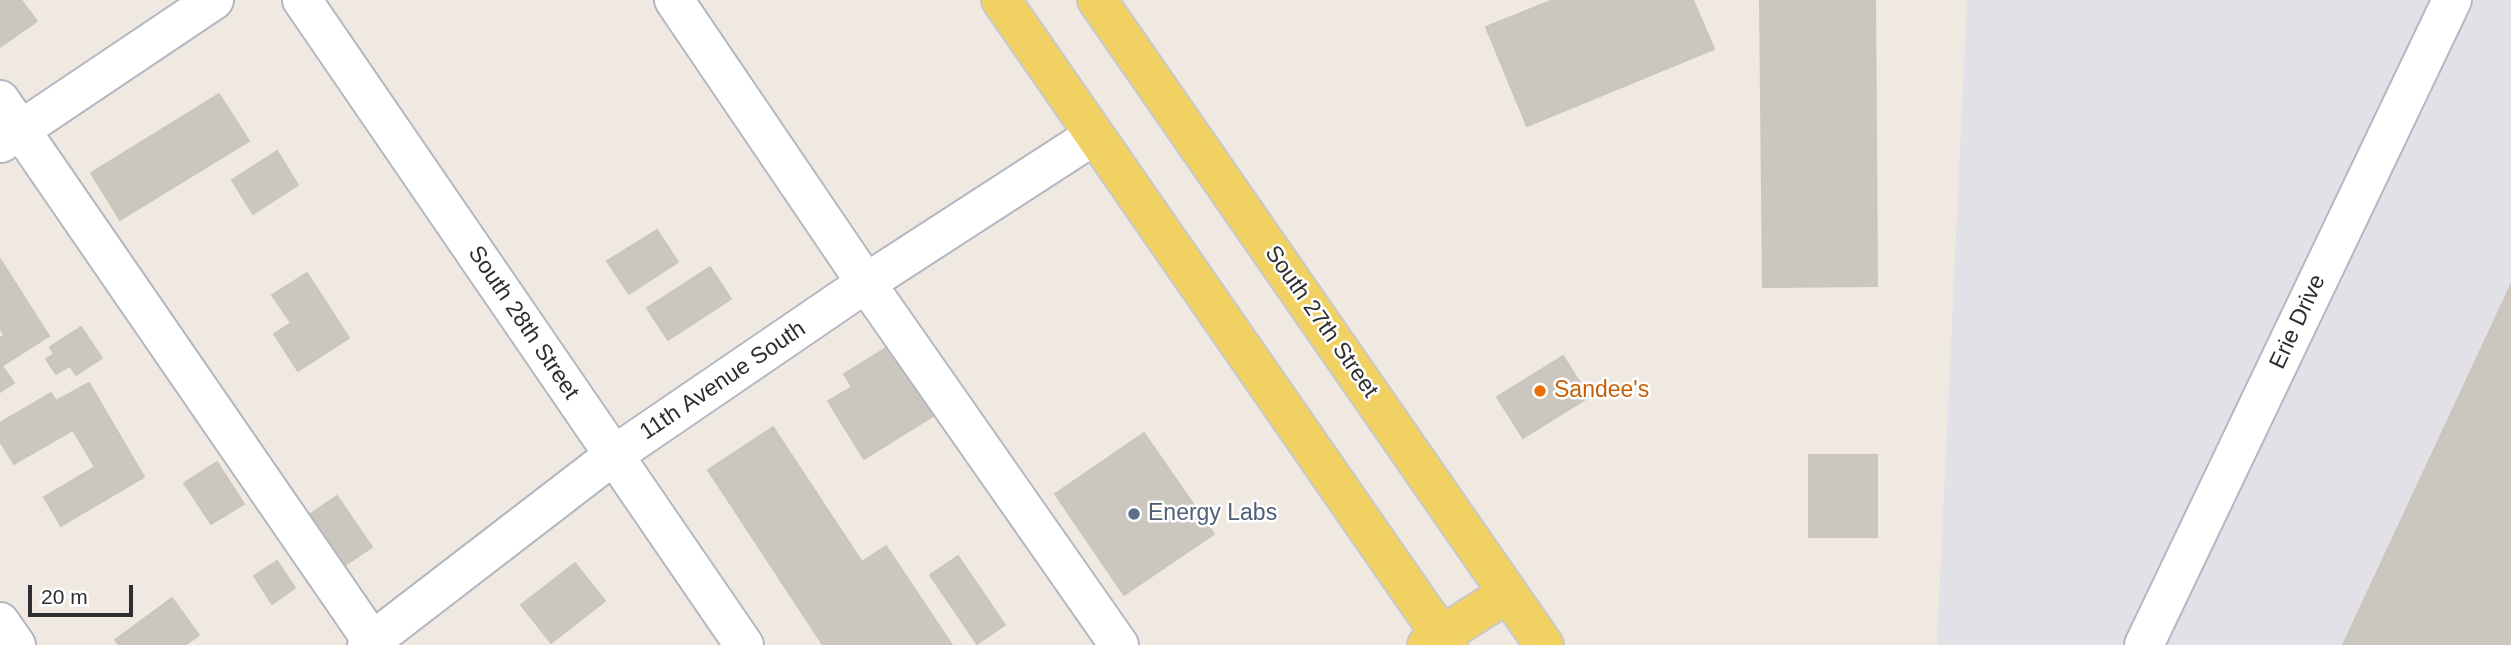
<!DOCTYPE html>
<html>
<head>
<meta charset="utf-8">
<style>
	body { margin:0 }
	#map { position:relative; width:2511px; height:645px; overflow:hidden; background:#efe9e1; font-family:Arial,sans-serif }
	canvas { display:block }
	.scale { position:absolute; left:28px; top:585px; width:105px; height:32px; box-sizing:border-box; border:4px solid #2e2e2e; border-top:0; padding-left:9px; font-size:21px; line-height:24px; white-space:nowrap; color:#2e2e2e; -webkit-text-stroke:5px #fff; paint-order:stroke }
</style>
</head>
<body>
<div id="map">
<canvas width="2511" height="645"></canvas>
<div class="scale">20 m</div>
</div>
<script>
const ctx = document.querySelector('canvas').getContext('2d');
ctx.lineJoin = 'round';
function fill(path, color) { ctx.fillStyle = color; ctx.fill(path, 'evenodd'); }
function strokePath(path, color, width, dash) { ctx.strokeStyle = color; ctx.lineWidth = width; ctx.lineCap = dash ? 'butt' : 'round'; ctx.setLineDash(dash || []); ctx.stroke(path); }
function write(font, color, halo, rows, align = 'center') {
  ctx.font = font + ' Arial,sans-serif'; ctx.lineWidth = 5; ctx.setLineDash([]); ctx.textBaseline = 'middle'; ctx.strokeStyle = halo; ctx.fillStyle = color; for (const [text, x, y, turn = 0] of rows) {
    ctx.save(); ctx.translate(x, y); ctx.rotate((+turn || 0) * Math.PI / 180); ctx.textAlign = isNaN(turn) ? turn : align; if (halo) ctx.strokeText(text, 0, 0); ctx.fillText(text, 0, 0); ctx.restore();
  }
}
fill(new Path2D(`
	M 1967,0 L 2511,0 L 2511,645 L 1937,645 Z`), '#e3e1e8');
const building = new Path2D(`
	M 0,0 L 21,0 L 37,21 L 0,47 Z
	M 1553,0 L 1693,0 L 1714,49 L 1527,126 L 1486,27 Z
	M 1760,0 L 1875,0 L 1877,286 L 1763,287 Z
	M 219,94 L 249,141 L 120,220 L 91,173 Z
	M 277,151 L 298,185 L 253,214 L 232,180 Z
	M 657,230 L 678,262 L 629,294 L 607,261 Z
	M 0,259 L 49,336 L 2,366 L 14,383 L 0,392 L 0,338 L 4,335 L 0,328 Z
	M 710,267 L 731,299 L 668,340 L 647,308 Z
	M 307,273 L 349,338 L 298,371 L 274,334 L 291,323 L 272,295 Z
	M 2511,285 L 2511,645 L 2343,645 Z
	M 81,327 L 102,358 L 76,375 L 70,366 L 56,374 L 46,359 L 54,354 L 50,347 Z
	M 894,343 L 938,413 L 864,459 L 828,401 L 852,387 L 844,374 Z
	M 1563,356 L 1589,397 L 1523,438 L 1497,397 Z
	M 89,383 L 144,477 L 61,526 L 44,497 L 95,467 L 73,430 L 14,464 L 0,441 L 0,423 L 51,393 L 56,401 Z
	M 773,427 L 862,562 L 886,546 L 952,645 L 823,645 L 708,470 Z
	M 1144,433 L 1214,534 L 1124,595 L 1055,494 Z
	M 1809,455 L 1877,455 L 1877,537 L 1809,537 Z
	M 217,462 L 244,504 L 211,524 L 184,483 Z
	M 337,496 L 372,547 L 344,566 L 309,515 Z
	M 958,556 L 1005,625 L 977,644 L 930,575 Z
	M 277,561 L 295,588 L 272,604 L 254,576 Z
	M 575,563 L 605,601 L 551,643 L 521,605 Z
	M 172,598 L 199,635 L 185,645 L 119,645 L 115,640 Z`);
fill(building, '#cbc7bf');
strokePath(building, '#cbc5ba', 2);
const minor = new Path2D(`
	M 302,0 L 744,645
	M 674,0 L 866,283 L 1119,645
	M 0,100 L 375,645
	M 1,143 L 214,0
	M 0,622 L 16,645
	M 367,645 L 614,455 L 866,283 L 1093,136
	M 2144,645 L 2452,0`);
const major = new Path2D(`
	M 1001,0 L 1448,645
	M 1097,0 L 1544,645
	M 1427,645 L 1508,593`);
strokePath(minor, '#b4b7c1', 42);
strokePath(major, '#c9c9c9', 42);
strokePath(minor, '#fff', 38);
strokePath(major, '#f2d163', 38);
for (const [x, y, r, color] of [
	[1540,391,7,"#e8710a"],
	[1134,514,7,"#5c6f8a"]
]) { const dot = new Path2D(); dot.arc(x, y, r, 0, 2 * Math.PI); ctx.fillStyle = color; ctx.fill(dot); strokePath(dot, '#fff', 2.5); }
write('23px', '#2e2e2e', '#fff', [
	["South 27th Street",1321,322,55],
	["Erie Drive",2298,322,-65],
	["South 28th Street",523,323,56],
	["11th Avenue South",723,381,-34]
]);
write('23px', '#c56008', '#fff', [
	["Sandee's",1554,391]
], 'left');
write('23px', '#4e5e75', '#fff', [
	["Energy Labs",1148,514]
], 'left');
</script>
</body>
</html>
